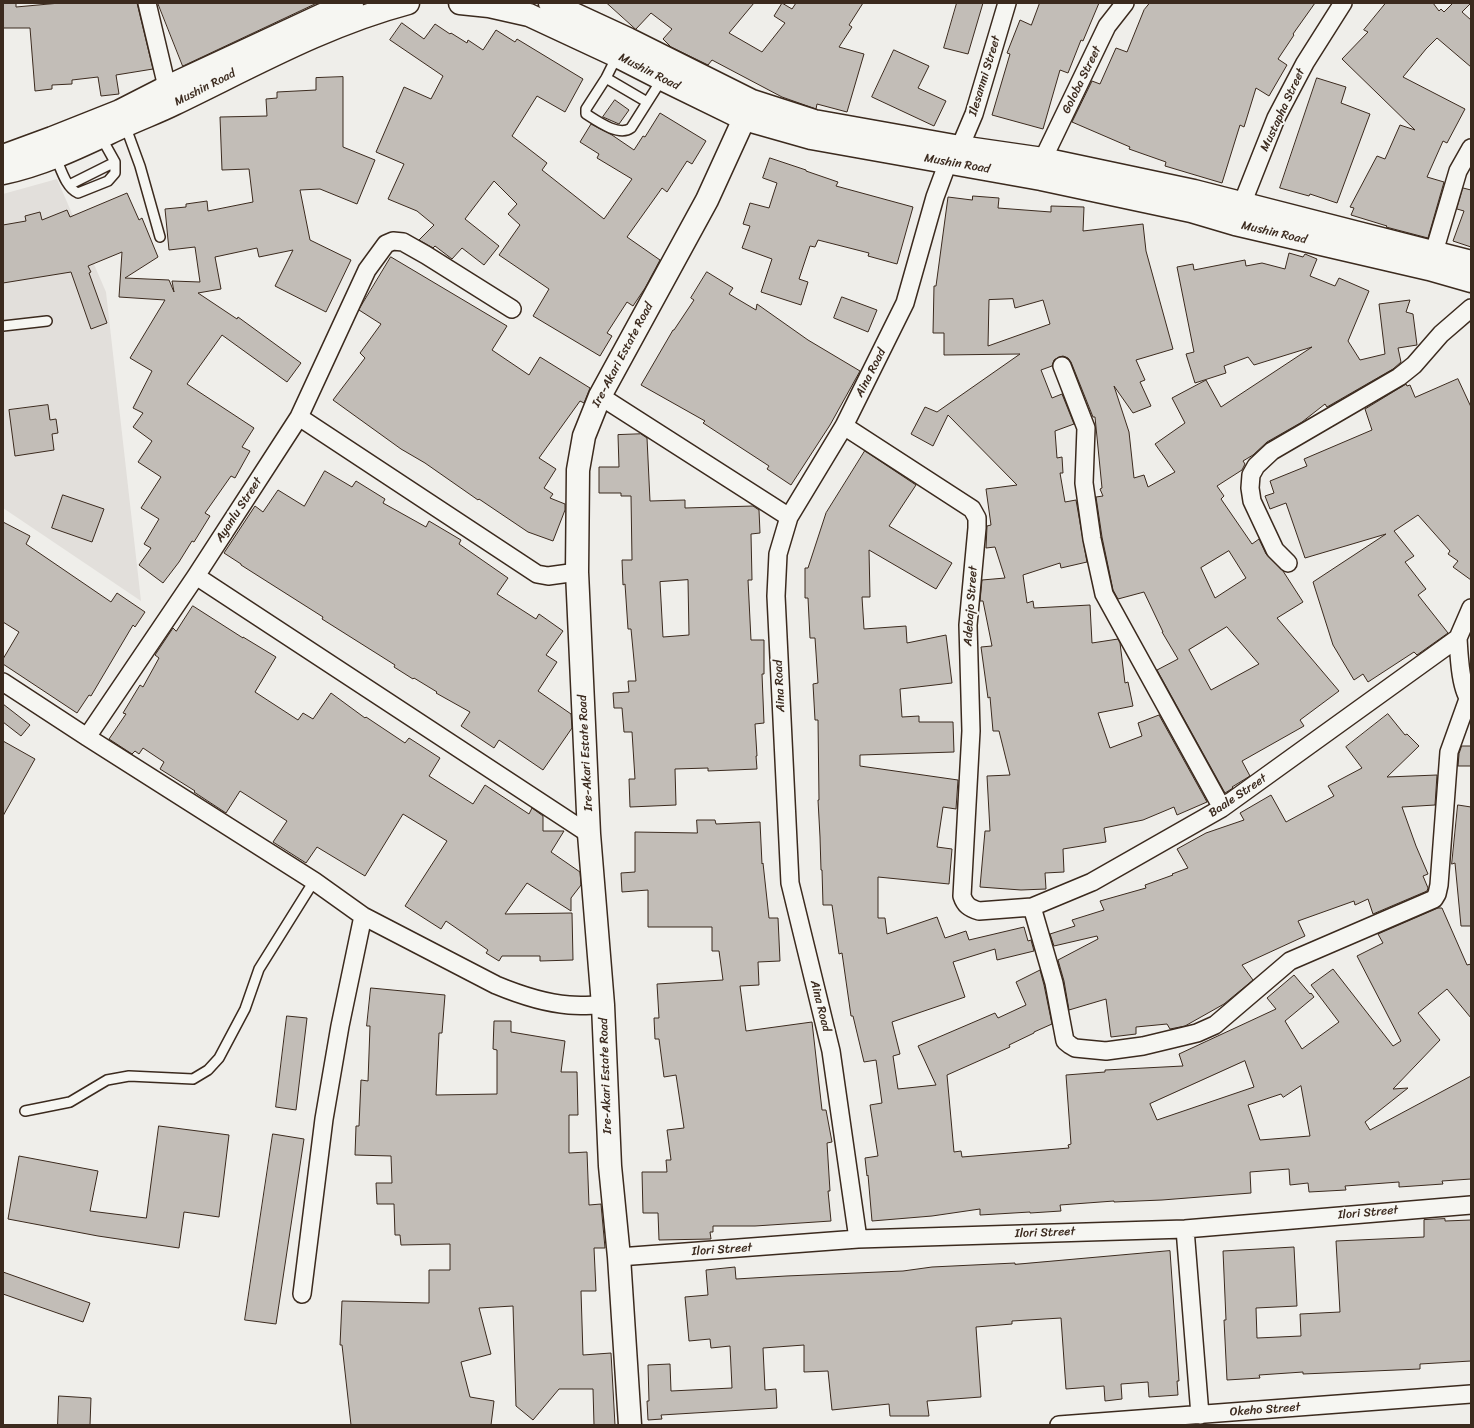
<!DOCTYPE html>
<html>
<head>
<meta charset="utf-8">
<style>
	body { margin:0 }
	#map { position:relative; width:1474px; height:1428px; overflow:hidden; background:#efeeea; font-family:Sriracha,sans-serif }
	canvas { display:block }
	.frame { position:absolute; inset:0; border:4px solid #3b2a1e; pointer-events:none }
</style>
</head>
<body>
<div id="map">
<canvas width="1474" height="1428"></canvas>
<div class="frame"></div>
</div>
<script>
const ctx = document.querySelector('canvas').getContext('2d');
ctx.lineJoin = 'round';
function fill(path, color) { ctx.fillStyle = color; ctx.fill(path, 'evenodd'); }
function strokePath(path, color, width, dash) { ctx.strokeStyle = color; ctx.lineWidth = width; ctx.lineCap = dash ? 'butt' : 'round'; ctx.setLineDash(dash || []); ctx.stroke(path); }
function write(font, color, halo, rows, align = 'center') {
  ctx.font = font + ' Sriracha,sans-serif'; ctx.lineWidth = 4; ctx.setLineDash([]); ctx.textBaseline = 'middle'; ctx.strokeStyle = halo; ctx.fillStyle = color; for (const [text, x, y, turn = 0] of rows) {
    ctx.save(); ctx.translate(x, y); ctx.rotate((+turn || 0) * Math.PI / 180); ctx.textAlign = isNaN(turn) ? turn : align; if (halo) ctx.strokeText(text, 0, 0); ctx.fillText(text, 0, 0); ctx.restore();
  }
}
fill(new Path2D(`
	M 57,179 L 106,292 L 141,601 L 3,508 L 3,194 Z`), '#e2dfdb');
const building = new Path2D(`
	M 3,3 L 16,3 L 16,7 L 60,3 L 137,3 L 153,69 L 116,75 L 119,94 L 101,96 L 98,77 L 72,80 L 72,84 L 52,85 L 52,89 L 35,91 L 30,28 L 3,28 Z
	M 158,3 L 317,3 L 183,66 Z
	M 607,3 L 754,3 L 729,33 L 762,52 L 785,23 L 774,16 L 782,3 L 792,9 L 796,3 L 863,3 L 849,25 L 852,27 L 839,47 L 864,54 L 847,112 L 817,104 L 816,109 L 782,97 L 712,60 L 708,65 L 671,47 L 663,39 L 672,29 L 651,13 L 636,29 Z
	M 957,3 L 983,3 L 968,54 L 944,48 Z
	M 1040,3 L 1099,3 L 1083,41 L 1081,40 L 1068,73 L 1060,70 L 1043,129 L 992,115 L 1010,54 L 1007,53 L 1020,20 L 1031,25 Z
	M 1150,3 L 1315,3 L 1293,34 L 1294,35 L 1278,59 L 1287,65 L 1269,96 L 1256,88 L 1244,127 L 1240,125 L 1222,183 L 1165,166 L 1166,162 L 1129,149 L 1130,147 L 1072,122 L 1092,81 L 1100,84 L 1116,48 L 1127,52 L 1144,10 Z
	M 1386,3 L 1433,3 L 1439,11 L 1441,9 L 1444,12 L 1453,3 L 1471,3 L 1462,12 L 1471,20 L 1471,67 L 1437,38 L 1426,49 L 1403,77 L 1465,109 L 1447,143 L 1443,141 L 1427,177 L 1444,182 L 1428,238 L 1386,227 L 1387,226 L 1351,215 L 1354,208 L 1350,207 L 1377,156 L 1385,159 L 1400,125 L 1415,130 L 1342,59 L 1368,32 L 1364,30 Z
	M 402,23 L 424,39 L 435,24 L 450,34 L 451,33 L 467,43 L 468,40 L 483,50 L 496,30 L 515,42 L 517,39 L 583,79 L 565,112 L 537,96 L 512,136 L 547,163 L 542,170 L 604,219 L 632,179 L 597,158 L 599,154 L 580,142 L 591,124 L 612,135 L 634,150 L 643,136 L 645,137 L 660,113 L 706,141 L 692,164 L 687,161 L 667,192 L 662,188 L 627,237 L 660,260 L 645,288 L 633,306 L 627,302 L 607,333 L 612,336 L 600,356 L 533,316 L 549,289 L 499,255 L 520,225 L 508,214 L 517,204 L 494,181 L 465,219 L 499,246 L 484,265 L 462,248 L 452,259 L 435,246 L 433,248 L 419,240 L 434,225 L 417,211 L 388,199 L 404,164 L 376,152 L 404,87 L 431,99 L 443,76 L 390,40 Z
	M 894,50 L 929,66 L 918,88 L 946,101 L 934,126 L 872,97 Z
	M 343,77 L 343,147 L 375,160 L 357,204 L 320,189 L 300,190 L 310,240 L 351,260 L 326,312 L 275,286 L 293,250 L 259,257 L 257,248 L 215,257 L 221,289 L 198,293 L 237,319 L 238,317 L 301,363 L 287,382 L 222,335 L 187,384 L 254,428 L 242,447 L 250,451 L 235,478 L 231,476 L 205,513 L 210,516 L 194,542 L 192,541 L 179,562 L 163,583 L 139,565 L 151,548 L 144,544 L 159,519 L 141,508 L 161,477 L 138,462 L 152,441 L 133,427 L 143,413 L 133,408 L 152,371 L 130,358 L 165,300 L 119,297 L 122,252 L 88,266 L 91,272 L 89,273 L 107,323 L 91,329 L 71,272 L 3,283 L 3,225 L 26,221 L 25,216 L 40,212 L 42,220 L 67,210 L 70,217 L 127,193 L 139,220 L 142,218 L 158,257 L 125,278 L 169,280 L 174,292 L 172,281 L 200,282 L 195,247 L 169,250 L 165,209 L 186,207 L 186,204 L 207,201 L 208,211 L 253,202 L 249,169 L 222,170 L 220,117 L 267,116 L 266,99 L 277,98 L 277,92 L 316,90 L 316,78 Z
	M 1317,78 L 1346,87 L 1341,103 L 1370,114 L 1337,203 L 1310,194 L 1309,196 L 1280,188 Z
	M 615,100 L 629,110 L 619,124 L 603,117 Z
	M 770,158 L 806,170 L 806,171 L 838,182 L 836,186 L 913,207 L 897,264 L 868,256 L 869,253 L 818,240 L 815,247 L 810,246 L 799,279 L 808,282 L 801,305 L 761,292 L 772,259 L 742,248 L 750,226 L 743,224 L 750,203 L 769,208 L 777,183 L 763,178 Z
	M 1463,188 L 1471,190 L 1471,247 L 1453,241 L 1464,211 L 1457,209 Z
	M 973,196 L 999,198 L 998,208 L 1051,212 L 1051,206 L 1084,207 L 1083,231 L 1143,224 L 1146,251 L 1173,349 L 1136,360 L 1145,380 L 1140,382 L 1151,406 L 1133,413 L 1114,386 L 1129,432 L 1134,478 L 1144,475 L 1148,487 L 1175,472 L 1155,444 L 1185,423 L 1172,398 L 1206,380 L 1221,407 L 1312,347 L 1254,365 L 1248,357 L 1224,366 L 1226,373 L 1195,383 L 1186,354 L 1194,352 L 1177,267 L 1193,264 L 1194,270 L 1245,260 L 1246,266 L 1262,263 L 1285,269 L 1289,253 L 1303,257 L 1305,254 L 1317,259 L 1310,276 L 1335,286 L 1339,278 L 1369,291 L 1348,341 L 1360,360 L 1385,354 L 1379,304 L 1410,300 L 1406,312 L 1413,314 L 1417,345 L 1398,348 L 1401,362 L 1393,369 L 1327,407 L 1325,404 L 1302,422 L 1267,442 L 1253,455 L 1243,461 L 1245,464 L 1242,470 L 1217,486 L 1224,496 L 1221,499 L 1252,544 L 1259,539 L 1266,554 L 1283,571 L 1303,602 L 1277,618 L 1339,691 L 1300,720 L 1304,726 L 1242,761 L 1250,776 L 1232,787 L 1233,788 L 1225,793 L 1157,670 L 1178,659 L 1162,632 L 1163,632 L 1144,592 L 1118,599 L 1113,590 L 1102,537 L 1096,497 L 1103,496 L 1100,489 L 1102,488 L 1095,417 L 1093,417 L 1071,362 L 1068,358 L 1063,356 L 1059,357 L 1054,360 L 1052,366 L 1041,370 L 1052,398 L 1062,394 L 1074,424 L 1055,431 L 1057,458 L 1062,457 L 1063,473 L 1060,473 L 1065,502 L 1076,500 L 1087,562 L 1061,568 L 1060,563 L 1023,575 L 1027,603 L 1033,601 L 1034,608 L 1090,605 L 1092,643 L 1118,639 L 1120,643 L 1125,683 L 1128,682 L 1133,706 L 1098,713 L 1110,748 L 1142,736 L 1138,723 L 1159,715 L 1207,802 L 1177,815 L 1174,807 L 1143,820 L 1104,828 L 1106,842 L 1063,849 L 1064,872 L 1045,873 L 1046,889 L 1021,890 L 980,887 L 985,831 L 990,831 L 987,776 L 1010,775 L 999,731 L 993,731 L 990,697 L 988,698 L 981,647 L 992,646 L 983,601 L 980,601 L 982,580 L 1005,578 L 995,547 L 986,548 L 987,526 L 991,525 L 986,489 L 1017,485 L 948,415 L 933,446 L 911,434 L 925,407 L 937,412 L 1020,354 L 944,355 L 944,333 L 933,333 L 934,286 L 936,286 L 948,197 L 972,200 ZM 1013,299 L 1015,308 L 1043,300 L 1050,324 L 988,346 L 989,300 ZM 1229,551 L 1246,578 L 1215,598 L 1201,568 ZM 1227,627 L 1259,664 L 1211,690 L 1189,650 Z
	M 391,257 L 507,326 L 492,350 L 529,375 L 540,357 L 590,388 L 584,403 L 580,401 L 539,458 L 556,469 L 544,488 L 553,494 L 550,498 L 565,504 L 565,510 L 553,541 L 528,532 L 479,499 L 478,500 L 425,463 L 401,449 L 333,400 L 365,358 L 360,353 L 381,324 L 359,310 Z
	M 707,272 L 733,288 L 729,294 L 756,310 L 757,304 L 808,340 L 860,371 L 830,425 L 791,485 L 767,469 L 769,466 L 703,423 L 705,421 L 641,385 L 673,330 L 674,330 L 694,300 L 691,298 Z
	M 842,297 L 877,310 L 868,332 L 834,318 Z
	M 1458,379 L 1471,407 L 1471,580 L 1453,567 L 1458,561 L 1448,554 L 1450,551 L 1418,515 L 1394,531 L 1414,556 L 1405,562 L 1426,589 L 1418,595 L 1448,633 L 1417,655 L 1414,652 L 1368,682 L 1363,674 L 1354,680 L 1333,645 L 1313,582 L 1386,534 L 1305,558 L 1286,503 L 1270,509 L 1265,496 L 1274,493 L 1270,481 L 1307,466 L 1304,459 L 1372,430 L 1365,409 L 1406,384 L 1407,386 L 1410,385 L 1415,397 Z
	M 48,405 L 50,420 L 56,419 L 58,433 L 52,434 L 54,450 L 15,456 L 9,410 Z
	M 641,434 L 647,438 L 650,501 L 685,500 L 685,508 L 753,506 L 759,510 L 760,533 L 751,534 L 752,580 L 748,580 L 751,640 L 764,640 L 764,674 L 762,674 L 764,723 L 755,724 L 757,756 L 756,756 L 757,769 L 708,771 L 708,768 L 675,769 L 676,805 L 630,807 L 629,779 L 635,779 L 632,732 L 624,732 L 622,708 L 614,708 L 613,693 L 629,692 L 628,681 L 636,681 L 631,629 L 628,629 L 625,584 L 623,585 L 622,560 L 632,560 L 631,496 L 621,496 L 621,493 L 599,493 L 599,467 L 619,467 L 618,435 ZM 688,580 L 689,635 L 663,637 L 660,582 Z
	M 865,451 L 916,485 L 889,526 L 952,563 L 936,589 L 869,550 L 870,597 L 862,597 L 864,629 L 906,626 L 907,643 L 946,635 L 952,683 L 900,689 L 902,717 L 919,716 L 919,722 L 953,722 L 954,752 L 860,755 L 860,766 L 958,780 L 956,809 L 943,807 L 937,847 L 952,849 L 949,884 L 878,877 L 878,918 L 885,918 L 887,934 L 937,917 L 945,938 L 966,931 L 969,940 L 1024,927 L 1028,941 L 1031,940 L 1034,951 L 997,960 L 995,949 L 953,962 L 965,997 L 892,1022 L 900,1054 L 893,1056 L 898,1089 L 936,1085 L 918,1046 L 995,1013 L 998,1018 L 1026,1005 L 1016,982 L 1040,970 L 1044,985 L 1052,1024 L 1034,1032 L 1034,1033 L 1009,1045 L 1010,1047 L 947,1075 L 954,1152 L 961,1151 L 962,1157 L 1069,1148 L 1068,1145 L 1071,1144 L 1066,1075 L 1105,1072 L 1105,1070 L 1183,1066 L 1179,1054 L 1276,1009 L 1267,998 L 1294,975 L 1310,994 L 1311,993 L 1314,997 L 1285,1021 L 1302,1049 L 1339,1022 L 1311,985 L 1333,969 L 1393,1046 L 1401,1041 L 1357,956 L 1383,943 L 1378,934 L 1438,908 L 1442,908 L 1467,965 L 1471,964 L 1471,1018 L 1447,989 L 1418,1013 L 1440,1040 L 1393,1089 L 1408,1088 L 1365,1122 L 1370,1130 L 1471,1076 L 1471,1179 L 1442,1181 L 1443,1184 L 1399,1187 L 1399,1182 L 1345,1186 L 1346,1190 L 1309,1192 L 1308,1183 L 1290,1185 L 1289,1169 L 1250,1172 L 1251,1193 L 1162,1200 L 1114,1202 L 1114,1201 L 1060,1205 L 1061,1211 L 1030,1213 L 1030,1212 L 980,1215 L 980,1209 L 932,1216 L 872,1221 L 868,1175 L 867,1176 L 865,1158 L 878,1156 L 870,1105 L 882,1103 L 876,1060 L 864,1062 L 853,1016 L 851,1016 L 842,953 L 839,954 L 832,905 L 823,905 L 822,870 L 821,870 L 820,837 L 818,800 L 819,800 L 818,720 L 815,720 L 813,684 L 818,683 L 815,638 L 810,638 L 808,598 L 805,598 L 805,568 L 808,568 L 826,513 ZM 1245,1061 L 1254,1087 L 1157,1120 L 1150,1104 ZM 1301,1086 L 1310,1136 L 1260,1140 L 1248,1105 L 1281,1094 L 1283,1097 Z
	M 325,471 L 352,487 L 356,481 L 385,499 L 383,503 L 426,527 L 429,521 L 461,540 L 459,544 L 508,578 L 497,594 L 536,619 L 539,614 L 563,631 L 546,655 L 557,662 L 538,691 L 571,714 L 572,728 L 543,770 L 499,740 L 494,748 L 461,726 L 470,712 L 436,693 L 437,692 L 414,678 L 413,679 L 394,667 L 395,665 L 322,619 L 323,617 L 241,565 L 241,564 L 224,553 L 255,506 L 263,512 L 278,490 L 304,506 Z
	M 63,495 L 104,509 L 92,542 L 52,528 Z
	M 3,522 L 30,536 L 26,544 L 111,602 L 117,593 L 145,612 L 135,627 L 133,625 L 91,696 L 89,695 L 77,713 L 3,664 L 3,659 L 19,632 L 3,622 Z
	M 193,606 L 243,638 L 243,637 L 276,657 L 255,692 L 298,720 L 303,713 L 313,719 L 331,693 L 365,718 L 366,717 L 405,743 L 409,738 L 440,758 L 429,776 L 473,804 L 485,785 L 529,814 L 532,808 L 543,816 L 543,831 L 564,831 L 551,852 L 580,872 L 581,885 L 571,898 L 571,911 L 527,883 L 505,914 L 572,913 L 573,960 L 540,961 L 540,956 L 502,956 L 499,961 L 486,953 L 488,950 L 446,921 L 441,929 L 405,906 L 447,841 L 403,814 L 365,876 L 317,847 L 306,863 L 273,842 L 287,821 L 240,791 L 226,813 L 194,792 L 195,791 L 160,769 L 164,762 L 143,748 L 139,754 L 135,751 L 132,754 L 109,739 L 126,714 L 123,713 L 140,685 L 143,687 L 159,658 L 155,655 L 173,628 L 176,631 Z
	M 3,704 L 30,725 L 21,736 L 3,722 Z
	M 1388,714 L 1405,735 L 1407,734 L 1419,746 L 1387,777 L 1437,775 L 1435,805 L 1402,807 L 1416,846 L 1428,874 L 1423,876 L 1428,888 L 1427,891 L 1373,914 L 1368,899 L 1355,905 L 1354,901 L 1298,921 L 1305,936 L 1242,965 L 1253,980 L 1224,1004 L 1185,1026 L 1170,1029 L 1167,1024 L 1136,1027 L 1136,1034 L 1111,1037 L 1106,999 L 1069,1010 L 1064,981 L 1058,960 L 1098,939 L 1097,936 L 1054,946 L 1050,934 L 1075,926 L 1072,920 L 1104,910 L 1100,901 L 1146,888 L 1145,885 L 1173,875 L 1172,874 L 1188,868 L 1177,849 L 1206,833 L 1244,820 L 1240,813 L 1271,795 L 1286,822 L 1334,796 L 1328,786 L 1362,768 L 1346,747 Z
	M 3,741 L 35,759 L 3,816 Z
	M 1462,746 L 1471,746 L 1471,766 L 1458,766 L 1459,754 Z
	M 1458,805 L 1471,807 L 1471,926 L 1461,926 L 1455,863 L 1452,864 Z
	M 697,820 L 715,820 L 716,824 L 760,822 L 762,864 L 763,863 L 769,918 L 778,918 L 780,961 L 758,962 L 759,985 L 740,986 L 746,1031 L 812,1022 L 822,1110 L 826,1110 L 832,1142 L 827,1143 L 830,1191 L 828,1191 L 831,1221 L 755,1226 L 713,1226 L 713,1232 L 710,1232 L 711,1239 L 659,1240 L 658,1213 L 643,1213 L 642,1172 L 667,1172 L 666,1160 L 671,1160 L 667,1130 L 684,1128 L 676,1075 L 664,1077 L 659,1039 L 655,1039 L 654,1018 L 659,1018 L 657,984 L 723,980 L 719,951 L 712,951 L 712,927 L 648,927 L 648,890 L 622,892 L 621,873 L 635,872 L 635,832 L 697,833 Z
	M 371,988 L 445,995 L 442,1033 L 439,1033 L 436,1095 L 497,1094 L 497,1050 L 493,1049 L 494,1021 L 511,1021 L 511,1032 L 565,1041 L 561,1072 L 577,1072 L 578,1115 L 569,1115 L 569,1153 L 587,1152 L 589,1205 L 601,1204 L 605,1248 L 594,1248 L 596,1291 L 581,1291 L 583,1355 L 611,1353 L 615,1425 L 594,1425 L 593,1389 L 559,1389 L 533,1420 L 516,1406 L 513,1306 L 479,1308 L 491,1354 L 461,1362 L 470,1397 L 494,1401 L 491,1425 L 351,1425 L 342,1345 L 340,1345 L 342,1301 L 429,1303 L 429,1270 L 450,1270 L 450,1244 L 401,1245 L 400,1235 L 395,1235 L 394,1204 L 377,1204 L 376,1183 L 392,1183 L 391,1156 L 355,1155 L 356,1126 L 359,1126 L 361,1080 L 368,1081 L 370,1026 L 367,1026 Z
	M 287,1016 L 307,1018 L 296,1110 L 276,1107 Z
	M 159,1126 L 229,1135 L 219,1217 L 184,1212 L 179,1248 L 98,1236 L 8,1219 L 19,1156 L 98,1171 L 90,1211 L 146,1218 Z
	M 273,1134 L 304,1139 L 276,1324 L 245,1320 Z
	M 1445,1219 L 1445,1221 L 1471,1220 L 1471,1361 L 1420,1364 L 1420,1369 L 1303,1374 L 1303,1372 L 1259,1375 L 1260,1378 L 1227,1380 L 1224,1320 L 1226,1320 L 1223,1251 L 1294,1247 L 1297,1306 L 1256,1308 L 1257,1338 L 1301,1336 L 1300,1314 L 1340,1312 L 1336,1241 L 1424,1237 L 1424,1220 Z
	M 1170,1251 L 1179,1381 L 1177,1381 L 1178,1395 L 1149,1397 L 1148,1382 L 1121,1384 L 1122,1399 L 1105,1401 L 1104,1386 L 1066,1389 L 1061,1318 L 1012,1321 L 1012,1324 L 976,1327 L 981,1397 L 927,1401 L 929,1416 L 890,1416 L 889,1404 L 832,1410 L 828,1371 L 804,1372 L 804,1345 L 763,1348 L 765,1390 L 776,1389 L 777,1408 L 661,1415 L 662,1419 L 648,1420 L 647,1401 L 649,1401 L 648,1365 L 670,1364 L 671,1391 L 732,1388 L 730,1346 L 711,1348 L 710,1339 L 689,1341 L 685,1297 L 708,1295 L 706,1270 L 735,1267 L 736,1279 L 786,1276 L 903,1271 L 932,1267 L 1015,1263 L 1015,1264 Z
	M 3,1272 L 90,1303 L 83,1322 L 3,1294 Z
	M 59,1396 L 91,1398 L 90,1425 L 58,1425 Z`);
fill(building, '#c2bdb7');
strokePath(building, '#3b2a1e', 1);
const lane = new Path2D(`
	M 617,56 L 606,78 L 586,109 L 586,114 C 597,121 619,137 631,128 L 662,79
	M 606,78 L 647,102
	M 125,125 L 140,166 L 160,237
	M 56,158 C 61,169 66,188 78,193 L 108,181 L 115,173 L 115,162 L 101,137
	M 69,185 L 115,162
	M 3,326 L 47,321
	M 25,1111 L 70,1102 L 107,1080 L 129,1076 L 193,1079 L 208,1070 L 219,1058 L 245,1009 L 259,969 L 314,881`);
const street = new Path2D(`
	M 147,3 L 167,87
	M 960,147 L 974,114 L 1007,3
	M 1043,159 L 1107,26 L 1125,3
	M 1238,214 L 1276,118 L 1305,63 L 1343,3
	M 1434,252 L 1458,171 L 1471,148
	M 1062,366 L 1086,428 L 1084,483 L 1092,539 L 1104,594 L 1222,808
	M 600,396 L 789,517
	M 299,417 L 537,574 L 548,576 L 577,572
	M 844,426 L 972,509 L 977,518 L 977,528 L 968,625 L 971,731 L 962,896 C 965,905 969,908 979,911 L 1032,907 L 1092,882 L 1222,808 L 1458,638 L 1471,608
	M 1288,563 L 1275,550 L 1252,501 L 1250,488 L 1251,475 L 1256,466 L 1272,451 L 1399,377 L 1414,365 L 1441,334 L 1471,308
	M 196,576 L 589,834
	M 1458,638 C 1459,654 1460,690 1471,702
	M 3,682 L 87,737 L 314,881 L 363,916 L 496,985 C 520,995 544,1003 569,1005 C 580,1006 592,1005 603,1005
	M 87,737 L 196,576 L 299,417 L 367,270 L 386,244 L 393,241 L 403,242 L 426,255 L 512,309
	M 1032,907 L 1054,983 L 1065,1041 L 1070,1045 L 1075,1048 L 1106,1051 L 1143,1046 L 1197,1033 L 1215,1025 L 1290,961 L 1434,899 L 1437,894 L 1439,885 L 1449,752 L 1468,699
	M 1185,1229 L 1200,1415
	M 858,1239 L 831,1051 L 790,883 L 776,596 L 778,554 L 789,517 L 844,426 L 905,303 L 935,197 L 948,162
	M 619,1257 L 858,1239 L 1185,1229 L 1471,1205
	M 302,1294 L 324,1119 L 340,1026 L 363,916
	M 1059,1425 L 1471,1394`);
const secondary = new Path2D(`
	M 630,1425 L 619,1257 L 610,1166 L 603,1005 L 589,834 L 577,572 L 578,470 L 584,436 L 600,396 L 707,200 L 744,119`);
const primary = new Path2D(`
	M 460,3 L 489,6 L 529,15 L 617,56 L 662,79 L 744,119 L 811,138 L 1041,179 L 1191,211 L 1235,224 L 1429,269 L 1471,281
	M 550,3 L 628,39 L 752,101 L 814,121 L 960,147 L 1043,159 L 1194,191 L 1471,262
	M 3,156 L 52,138 L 120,111 L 167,87 L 322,15 L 352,3
	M 3,173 C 46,164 85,144 124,126 C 141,118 158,112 174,104 C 251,67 325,25 408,3`);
strokePath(lane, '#3b2a1e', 12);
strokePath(street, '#3b2a1e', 20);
strokePath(secondary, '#3b2a1e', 25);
strokePath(primary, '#3b2a1e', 25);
strokePath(lane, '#f6f6f2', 9);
strokePath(street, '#f6f6f2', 17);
strokePath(secondary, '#f6f6f2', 22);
strokePath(primary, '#f6f6f2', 22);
write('12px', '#3b2a1e', '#f6f6f2', [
	["Mushin Road",649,72,27],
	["Ilesanmi Street",985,76,-73],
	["Goloba Street",1082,80,-64],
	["Mushin Road",205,88,-27],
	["Mustapha Street",1283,110,-65],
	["Mushin Road",957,164,10],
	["Mushin Road",1274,233,13],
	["Ire-Akari Estate Road",623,355,-62],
	["Aina Road",871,373,-63],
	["Ayanlu Street",239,510,-57],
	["Adebajo Street",971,606,-86],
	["Aina Road",780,686,-93],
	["Ire-Akari Estate Road",586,753,-93],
	["Baale Street",1238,796,-34],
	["Aina Road",820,1006,76],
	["Ire-Akari Estate Road",606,1076,-92],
	["Ilori Street",1368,1213,-5],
	["Ilori Street",1045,1233,-2],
	["Ilori Street",722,1250,-4],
	["Okeho Street",1265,1410,-4]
]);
</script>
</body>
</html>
